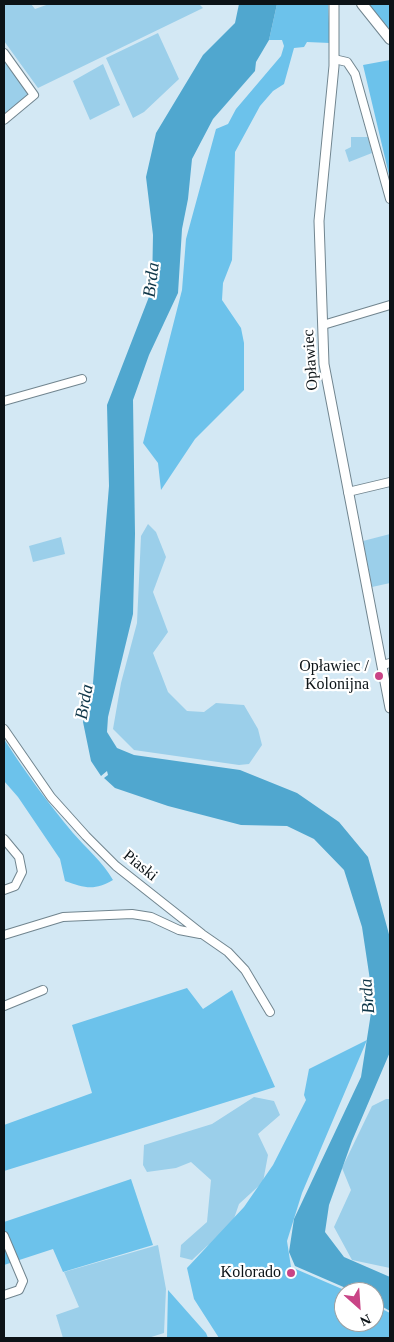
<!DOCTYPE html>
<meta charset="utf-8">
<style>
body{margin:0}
#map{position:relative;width:394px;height:1342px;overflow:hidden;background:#d3e8f4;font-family:Georgia,serif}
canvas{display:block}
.frame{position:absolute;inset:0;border:5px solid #0c1317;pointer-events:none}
.north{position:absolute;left:334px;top:1282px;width:50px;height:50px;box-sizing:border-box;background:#fff;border:1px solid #9ea1a2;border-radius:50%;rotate:154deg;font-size:14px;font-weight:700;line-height:20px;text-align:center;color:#0c1317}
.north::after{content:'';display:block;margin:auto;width:18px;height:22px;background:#c94486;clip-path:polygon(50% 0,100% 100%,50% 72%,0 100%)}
</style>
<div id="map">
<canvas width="394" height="1342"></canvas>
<div class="frame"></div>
<div class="north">N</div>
</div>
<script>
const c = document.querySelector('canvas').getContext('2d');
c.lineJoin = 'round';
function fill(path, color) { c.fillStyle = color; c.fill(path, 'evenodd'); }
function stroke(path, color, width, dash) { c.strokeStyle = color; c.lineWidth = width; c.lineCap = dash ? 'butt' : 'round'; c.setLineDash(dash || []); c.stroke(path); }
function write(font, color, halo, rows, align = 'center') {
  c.font = font + ' Georgia,serif'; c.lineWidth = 4.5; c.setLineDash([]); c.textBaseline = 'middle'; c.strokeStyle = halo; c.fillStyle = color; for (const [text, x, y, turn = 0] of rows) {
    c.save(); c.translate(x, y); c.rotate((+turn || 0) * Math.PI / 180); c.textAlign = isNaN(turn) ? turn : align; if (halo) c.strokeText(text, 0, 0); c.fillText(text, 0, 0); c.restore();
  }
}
fill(new Path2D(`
 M 4,4 L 31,4 L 35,9 L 49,4 L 199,4 L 203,8 L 38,88 L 4,41 Z
 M 158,33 L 179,79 L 144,112 L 133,118 L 106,58 Z
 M 4,60 L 29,95 L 4,115 Z
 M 103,64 L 120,105 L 90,120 L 73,81 Z
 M 351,137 L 368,137 L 372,153 L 349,162 L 345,150 L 351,147 Z
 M 148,524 L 156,532 L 166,557 L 153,592 L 168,632 L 153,653 L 168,692 L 187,711 L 204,712 L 216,703 L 244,705 L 258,729 L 262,745 L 249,764 L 239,765 L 134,750 L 113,729 L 121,683 L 137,623 L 141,536 Z
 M 390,534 L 390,583 L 372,587 L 363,541 Z
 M 61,537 L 65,554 L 33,562 L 29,546 Z
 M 254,1097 L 274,1101 L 280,1115 L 258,1134 L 268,1155 L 263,1182 L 239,1204 L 229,1233 L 207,1246 L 192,1260 L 180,1257 L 181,1245 L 207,1222 L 211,1180 L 191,1162 L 176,1168 L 147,1172 L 143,1165 L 144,1145 L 212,1124 Z
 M 386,1099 L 390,1099 L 390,1268 L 352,1260 L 334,1227 L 351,1190 L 342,1168 L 372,1106 Z
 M 158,1245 L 166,1289 L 164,1333 L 148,1338 L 63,1338 L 56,1315 L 79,1307 L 64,1272 Z`), '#9bcfea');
fill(new Path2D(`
 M 277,4 L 328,4 L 330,43 L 307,42 L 304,47 L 294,48 L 284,84 L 273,91 L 260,106 L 235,152 L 232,260 L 223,283 L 222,300 L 241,328 L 244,343 L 244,390 L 195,439 L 161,490 L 158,463 L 143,443 L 182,290 L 186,239 L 216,129 L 228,124 L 236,109 L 281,56 L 284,46 L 282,40 L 269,40 Z
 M 368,4 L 390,4 L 390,32 Z
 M 390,60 L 390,179 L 363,65 Z
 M 4,739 C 25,772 48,803 73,833 C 86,848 103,862 113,880 C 95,891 84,888 65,881 L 60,859 L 18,797 L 4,781 Z
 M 187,988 L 203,1009 L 232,990 L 275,1087 L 4,1171 L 4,1125 L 92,1093 L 72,1025 Z
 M 367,1040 L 302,1193 L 287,1241 L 291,1267 L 349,1292 L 344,1292 L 344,1322 L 374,1322 L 374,1305 L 390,1313 L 390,1338 L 219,1338 L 194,1299 L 187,1268 L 244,1207 L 273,1165 L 306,1100 L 304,1095 L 309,1069 Z
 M 131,1179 L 153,1245 L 63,1272 L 53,1249 L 4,1265 L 4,1222 Z
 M 168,1290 L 206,1333 L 208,1338 L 167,1338 Z`), '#6cc2eb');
fill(new Path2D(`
 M 239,4 L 277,4 L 269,40 L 256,62 L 255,71 L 213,119 L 192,159 L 188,199 L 182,229 L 178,293 L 149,355 L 133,400 L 135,534 L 133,614 L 108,717 L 107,732 L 117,748 L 134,755 L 240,770 L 297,793 L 339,822 L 368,857 L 390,938 L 390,1052 L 352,1141 L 329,1205 L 325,1232 L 344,1257 L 390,1277 L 390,1311 L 374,1302 L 374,1292 L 355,1292 L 295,1266 L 289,1252 L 294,1219 L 361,1077 L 373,1000 L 362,927 L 344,870 L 314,839 L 287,826 L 241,825 L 168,806 L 115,788 L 104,778 L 108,775 L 107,771 L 101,776 L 91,761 L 83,722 L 93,683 L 109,486 L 107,405 L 152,289 L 153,235 L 146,177 L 156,133 L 203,55 L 235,23 Z`), '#50a7cf');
const minor = new Path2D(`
 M 4,53 L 34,95 L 4,120
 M 334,59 L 347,62 L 355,74 L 390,199
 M 323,325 L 390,305
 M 4,401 L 82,379
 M 348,492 L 390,482
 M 382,665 L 390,663
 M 4,729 L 51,797 L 86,836 L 116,866 L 202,934 L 228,952 L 245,970 L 270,1012
 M 4,839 L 19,857 L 22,872 L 15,886 L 4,890
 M 4,935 L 63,917 L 132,914 L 151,917 L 179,930 L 200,934
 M 4,1006 L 43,990
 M 4,1236 L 23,1281 L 19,1290 L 4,1295`);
const tertiary = new Path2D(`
 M 334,4 L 334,66 L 319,221 L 324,364 L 390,708`);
const secondary = new Path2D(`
 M 362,4 L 390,39`);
stroke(minor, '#71858f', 10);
stroke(tertiary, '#71858f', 11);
stroke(secondary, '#71858f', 12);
stroke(minor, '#fff', 8);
stroke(tertiary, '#fff', 9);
stroke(secondary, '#fff', 10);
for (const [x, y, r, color] of [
 [379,676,5,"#c94486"],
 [291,1273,5,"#c94486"]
]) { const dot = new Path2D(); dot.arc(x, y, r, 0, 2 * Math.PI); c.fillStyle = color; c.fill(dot); stroke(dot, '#fff', 2); }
write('16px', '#0c1317', '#fff', [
 ["Opławiec",311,360,-94],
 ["Piaski",140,866,39]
]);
write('16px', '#0c1317', '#fff', [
 ["Opławiec /",369,667],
 ["Kolonijna",369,685],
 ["Kolorado",281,1273]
], 'right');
write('italic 18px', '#103749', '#fff', [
 ["Brda",152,280,-83],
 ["Brda",85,702,-80],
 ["Brda",368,996,-95]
]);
</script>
